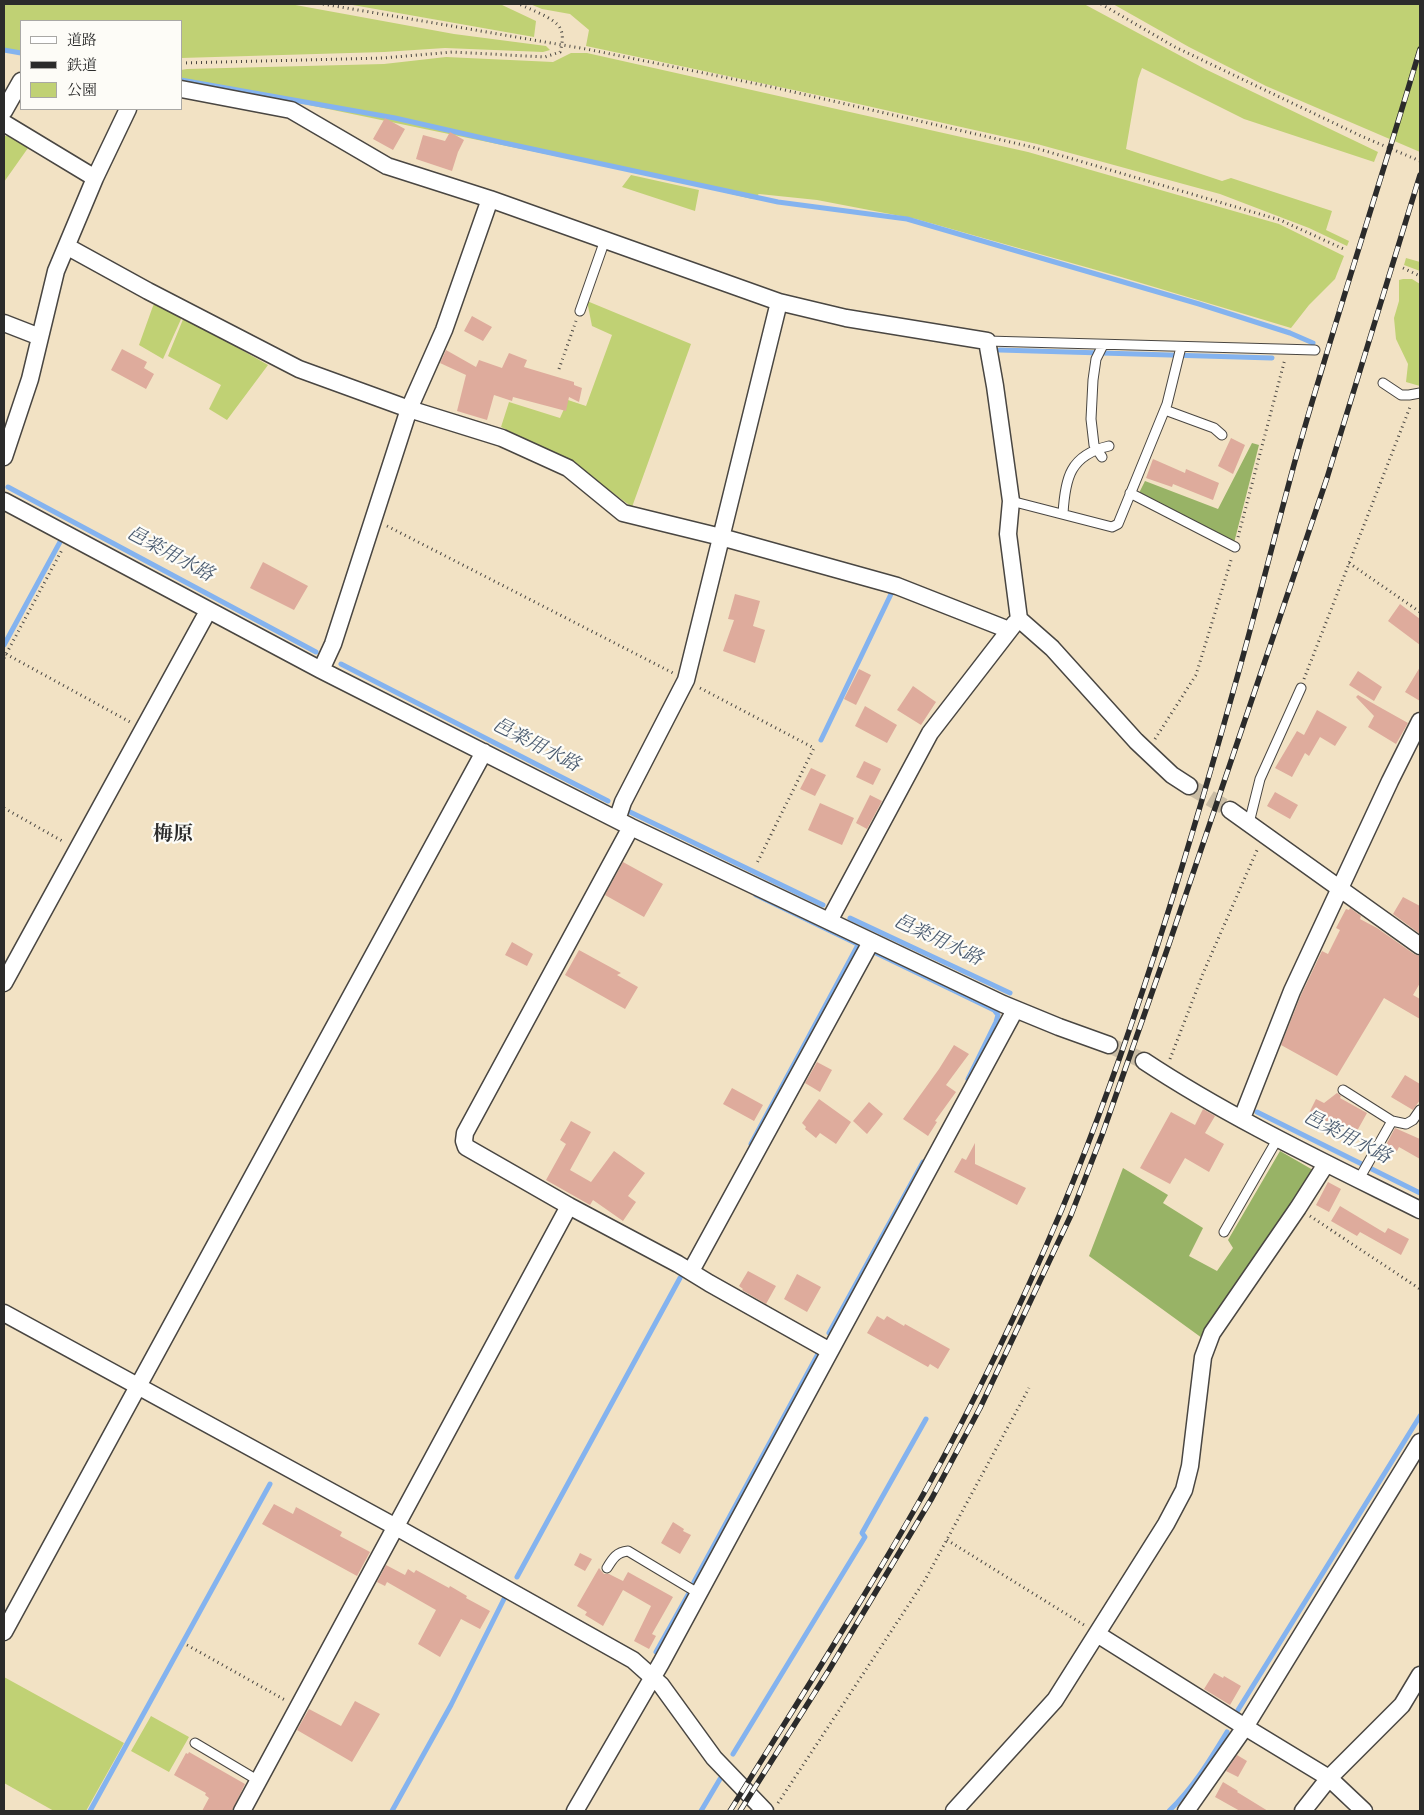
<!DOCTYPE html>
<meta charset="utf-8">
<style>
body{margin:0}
#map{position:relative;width:1424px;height:1815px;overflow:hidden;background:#f2e2c4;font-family:"Sorts Mill Goudy","Noto Serif JP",serif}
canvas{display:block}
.frame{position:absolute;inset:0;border:5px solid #2b2b2b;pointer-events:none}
.legend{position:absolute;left:20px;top:20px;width:162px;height:90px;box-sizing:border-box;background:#fdfcf7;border:1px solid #a9a8a5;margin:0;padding:6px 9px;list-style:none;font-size:15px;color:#2b2b2b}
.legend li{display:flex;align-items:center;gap:10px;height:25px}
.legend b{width:25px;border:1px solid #a9a8a5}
</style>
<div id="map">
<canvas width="1424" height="1815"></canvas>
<div class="frame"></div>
<ul class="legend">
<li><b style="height:6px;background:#fff"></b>道路</li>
<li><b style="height:6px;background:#2b2b2b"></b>鉄道</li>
<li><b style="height:14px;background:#c0d174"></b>公園</li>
</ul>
</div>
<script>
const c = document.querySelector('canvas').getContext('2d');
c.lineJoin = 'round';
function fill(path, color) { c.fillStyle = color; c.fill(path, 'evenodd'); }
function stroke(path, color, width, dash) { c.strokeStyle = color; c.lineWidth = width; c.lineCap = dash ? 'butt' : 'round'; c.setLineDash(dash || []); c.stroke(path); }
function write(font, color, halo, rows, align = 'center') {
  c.font = font + ' "Sorts Mill Goudy","Noto Serif JP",serif'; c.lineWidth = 4.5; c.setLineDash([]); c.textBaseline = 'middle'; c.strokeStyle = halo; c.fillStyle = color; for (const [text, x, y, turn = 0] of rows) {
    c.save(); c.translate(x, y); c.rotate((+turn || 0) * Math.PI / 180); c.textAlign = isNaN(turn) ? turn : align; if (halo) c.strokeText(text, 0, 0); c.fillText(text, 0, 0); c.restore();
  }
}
fill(new Path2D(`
 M 4,4 L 290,4 L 454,34 L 546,46 L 550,50 L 543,52 L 445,48 L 384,52 L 181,58 L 181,21 L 21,21 L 21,53 L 4,50 Z
 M 347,4 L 500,4 L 536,21 L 534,37 Z
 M 530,4 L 1084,4 L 1205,69 L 1378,152 L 1374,162 L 1244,119 L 1142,68 L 1138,79 L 1126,149 L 1222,181 L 1231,178 L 1332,211 L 1326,230 L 1349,241 L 1347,246 L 1309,228 L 1220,194 L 1037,144 L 836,99 L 586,46 L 589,30 L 570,14 L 542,9 Z
 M 1113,4 L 1420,4 L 1420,152 L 1266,86 L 1189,47 Z
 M 571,53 L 587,53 L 1028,152 L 1279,224 L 1344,256 L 1335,279 L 1309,305 L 1291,328 L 1121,277 L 916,219 L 817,200 L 759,194 L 752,199 L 681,182 L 241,91 L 181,80 L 181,70 L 187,69 L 384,64 L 446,57 L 553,62 Z
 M 4,136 L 10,136 L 28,148 L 4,182 Z
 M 631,175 L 699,190 L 695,211 L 622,187 Z
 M 1406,258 L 1420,262 L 1420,271 L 1404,265 Z
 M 1403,279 L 1412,279 L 1420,284 L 1420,386 L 1406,382 L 1408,364 L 1396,339 L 1394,318 L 1399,301 L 1399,280 Z
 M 587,301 L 691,344 L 632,507 L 568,460 L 501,427 L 509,402 L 560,418 L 568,400 L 586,406 L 612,335 L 592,326 Z
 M 156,302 L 182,317 L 163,359 L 139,345 L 153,306 Z
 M 184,317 L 268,365 L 227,420 L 209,409 L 221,385 L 168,356 Z
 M 4,1677 L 124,1743 L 86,1811 L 54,1811 L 4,1783 Z
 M 151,1716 L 189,1737 L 169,1772 L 131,1751 Z`), '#c0d174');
fill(new Path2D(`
 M 1252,443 L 1259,445 L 1234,543 L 1139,493 L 1145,481 L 1218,509 Z
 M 1280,1151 L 1313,1170 L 1202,1338 L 1089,1256 L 1123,1168 L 1168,1195 L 1163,1203 L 1203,1228 L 1189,1256 L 1217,1271 L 1233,1248 L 1228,1240 Z`), '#98b366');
stroke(new Path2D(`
 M 4,50 L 21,53
 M 181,80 L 395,118 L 500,142 L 778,202 L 907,219 L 1199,304 L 1290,333 L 1313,343
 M 1000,350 L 1272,358
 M 8,487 L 316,652
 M 4,645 L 60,542
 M 341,664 L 608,801
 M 821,740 L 892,592
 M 630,812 L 823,905
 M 756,895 L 994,1010 L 998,1015 L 996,1022 L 968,1079
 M 850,918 L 1010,993
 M 1257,1112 L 1420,1193
 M 751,1144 L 858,945
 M 829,1333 L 923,1162
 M 517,1577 L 680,1278
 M 694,1582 L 818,1354
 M 656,1652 L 689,1593
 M 1238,1710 L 1420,1416
 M 733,1754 L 865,1537 L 862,1533 L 926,1419
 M 90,1811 L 270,1484
 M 392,1811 L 451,1705 L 504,1599
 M 701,1811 L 720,1779
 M 1169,1811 C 1193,1788 1210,1760 1227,1732`), '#84b3ef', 5);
fill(new Path2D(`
 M 385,118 L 405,129 L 393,150 L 373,139 Z
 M 450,132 L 464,140 L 458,152 L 452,171 L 416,159 L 423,135 L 445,141 Z
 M 472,316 L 492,327 L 483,341 L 464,331 Z
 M 122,349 L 147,362 L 144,368 L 154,374 L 146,389 L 111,370 Z
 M 446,350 L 476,367 L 479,360 L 502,368 L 509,353 L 527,360 L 524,367 L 574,382 L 574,385 L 582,388 L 579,402 L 569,397 L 566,411 L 513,397 L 512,401 L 494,395 L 487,420 L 457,411 L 466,375 L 440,363 Z
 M 1231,438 L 1245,445 L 1233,474 L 1218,466 Z
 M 1153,459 L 1185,473 L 1186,469 L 1219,483 L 1213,500 L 1173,484 L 1172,487 L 1146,478 Z
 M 263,562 L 308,586 L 294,610 L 250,588 Z
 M 735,594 L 760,601 L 753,626 L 765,630 L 755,663 L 723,651 L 734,620 L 728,619 Z
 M 1400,604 L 1420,619 L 1420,645 L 1388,621 Z
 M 1420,667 L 1420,701 L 1405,692 Z
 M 859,669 L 871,675 L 856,705 L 844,699 Z
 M 1358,671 L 1382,687 L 1374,701 L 1349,685 Z
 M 913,686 L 936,702 L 921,725 L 897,710 Z
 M 1358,695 L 1408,723 L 1396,744 L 1368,727 L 1374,716 L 1356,697 Z
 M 865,706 L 897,725 L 887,743 L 855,726 Z
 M 1317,710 L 1347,727 L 1335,746 L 1320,737 L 1309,756 L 1305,753 L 1292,777 L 1275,768 L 1297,731 L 1304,735 Z
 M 864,761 L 881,769 L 873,785 L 856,777 Z
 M 811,768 L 826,775 L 815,796 L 800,789 Z
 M 1275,792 L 1298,805 L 1290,819 L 1267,806 Z
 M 870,795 L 882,801 L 867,829 L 856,823 Z
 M 820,803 L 854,818 L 842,845 L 808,830 Z
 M 623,862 L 663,884 L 644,917 L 605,895 Z
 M 1403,897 L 1420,906 L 1420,934 L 1393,914 Z
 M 1350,908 L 1361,916 L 1360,919 L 1377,928 L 1414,954 L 1420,956 L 1420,983 L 1413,995 L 1420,999 L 1420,1019 L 1384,998 L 1337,1076 L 1281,1045 L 1301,995 L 1322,951 L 1328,954 L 1340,930 L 1336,928 L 1346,909 L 1349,910 Z
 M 512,942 L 533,954 L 527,966 L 505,955 Z
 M 579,950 L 621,973 L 617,975 L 638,987 L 625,1009 L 565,975 Z
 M 954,1045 L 969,1054 L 946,1085 L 956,1092 L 935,1121 L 937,1122 L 928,1136 L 903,1119 L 939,1069 Z
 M 817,1062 L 832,1070 L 820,1092 L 805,1083 Z
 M 1405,1075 L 1420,1084 L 1420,1100 L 1413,1110 L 1391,1097 Z
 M 732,1088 L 763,1105 L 754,1121 L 723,1104 Z
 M 1337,1093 L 1341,1096 L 1340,1098 L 1367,1113 L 1357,1131 L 1330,1117 L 1327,1122 L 1323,1119 L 1319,1126 L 1306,1119 L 1316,1099 L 1324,1103 Z
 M 819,1099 L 851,1122 L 836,1144 L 820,1133 L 816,1138 L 805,1129 L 806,1127 L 802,1123 Z
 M 869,1102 L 883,1114 L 867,1134 L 853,1121 Z
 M 1203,1109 L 1215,1116 L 1205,1133 L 1224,1144 L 1209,1172 L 1185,1158 L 1170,1184 L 1140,1168 L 1171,1112 L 1195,1125 Z
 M 571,1121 L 591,1132 L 570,1170 L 591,1182 L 614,1151 L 645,1173 L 628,1196 L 636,1202 L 623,1221 L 593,1200 L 590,1205 L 546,1180 L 566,1144 L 560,1140 Z
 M 1395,1128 L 1420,1139 L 1420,1159 L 1399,1147 L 1397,1151 L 1386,1145 Z
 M 975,1143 L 975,1164 L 1026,1188 L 1017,1205 L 954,1172 L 962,1158 L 966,1160 Z
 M 1328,1182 L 1341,1189 L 1329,1212 L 1316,1205 Z
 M 1340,1206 L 1385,1233 L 1388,1228 L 1409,1239 L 1401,1255 L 1360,1232 L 1357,1236 L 1331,1221 Z
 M 748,1271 L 776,1286 L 766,1304 L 742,1290 L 743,1289 L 739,1286 Z
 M 797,1274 L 821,1287 L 807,1312 L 784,1299 Z
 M 877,1316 L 884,1320 L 887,1316 L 904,1326 L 905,1324 L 950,1349 L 938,1369 L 930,1364 L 928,1367 L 867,1333 Z
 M 274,1504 L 293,1514 L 296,1507 L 342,1532 L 340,1536 L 370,1552 L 357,1576 L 262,1524 Z
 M 673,1522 L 684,1529 L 683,1531 L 691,1535 L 680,1554 L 661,1543 Z
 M 580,1553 L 592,1559 L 585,1571 L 574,1565 Z
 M 386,1565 L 405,1575 L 408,1569 L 414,1573 L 416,1570 L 449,1588 L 450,1586 L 467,1596 L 466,1598 L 490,1611 L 480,1629 L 461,1619 L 440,1657 L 418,1644 L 436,1610 L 387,1582 L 385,1586 L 377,1582 Z
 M 599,1568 L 604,1574 L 609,1574 L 623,1581 L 628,1572 L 673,1597 L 652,1634 L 656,1636 L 649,1649 L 634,1641 L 651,1606 L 623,1590 L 603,1626 L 585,1615 L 587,1612 L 577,1606 Z
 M 1214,1673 L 1223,1678 L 1224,1676 L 1241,1686 L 1230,1705 L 1204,1689 Z
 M 355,1701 L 380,1714 L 352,1762 L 297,1730 L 309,1709 L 341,1726 Z
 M 189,1752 L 245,1784 L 232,1811 L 202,1811 L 209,1798 L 205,1795 L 206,1793 L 174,1775 L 186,1753 L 188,1754 Z
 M 1237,1755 L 1247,1761 L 1238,1777 L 1226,1771 Z
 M 1223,1782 L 1238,1791 L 1237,1792 L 1268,1811 L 1240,1811 L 1215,1797 Z`), '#deab9c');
stroke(new Path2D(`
 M 1189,786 L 1230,810
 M 1109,1045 L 1144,1061`), '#cabda5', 16, [16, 8]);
const service = new Path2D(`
 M 580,311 L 605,240
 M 987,341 L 1315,350
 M 1383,383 L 1401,395 L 1409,395 L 1420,393
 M 1165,410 L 1214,428 L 1222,435
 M 1102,457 L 1094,445 L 1091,419 L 1093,380 L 1096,359 L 1103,345
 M 1130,493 L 1235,547
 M 1011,501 L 1112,527 L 1118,524 L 1167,404 L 1181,347
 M 1063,514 C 1065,478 1070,455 1109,446
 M 1249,823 L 1260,779 L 1301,688
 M 1343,1090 L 1392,1121
 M 1359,1179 L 1392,1121 L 1406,1124 L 1413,1120 L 1420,1110
 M 1224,1232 L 1278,1138
 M 607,1568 C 613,1558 617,1552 628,1551 L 698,1593
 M 195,1743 L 259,1781`);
const minor = new Path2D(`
 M 181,89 L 291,110 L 387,166 L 490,199 L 779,302 L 846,318 L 987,341 L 995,386 L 1011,501 L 1008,534 L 1019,619 L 1052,648 L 1136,741 L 1172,775 L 1189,786
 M 4,111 L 21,81
 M 4,123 L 95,178
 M 68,247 L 148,291 L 299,369 L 409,409 L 502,438 L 568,468 L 623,513 L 721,537 L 897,586 L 1009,630
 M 4,323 L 40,337
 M 4,457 L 30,379 L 56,271 L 95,178 L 128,109
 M 4,501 L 321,670 L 631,827 L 1003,1004 L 1059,1027 L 1109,1045
 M 321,670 L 333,644 L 409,409 L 444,330 L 490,199
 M 1230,810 L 1420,946
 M 617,820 L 623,802 L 686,680 L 779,302
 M 631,827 L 465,1133 L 464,1141 L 466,1147 L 569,1206 L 678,1264 L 709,1283 L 830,1351
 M 829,921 L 930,733 L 1015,623
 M 4,983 L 208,611
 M 1144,1061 C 1230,1118 1328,1164 1420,1210
 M 1242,1118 L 1292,991 L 1390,781 L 1420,721
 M 691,1271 L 871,942
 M 4,1313 L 396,1527 L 633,1660 L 661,1685 L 714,1758 L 765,1811
 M 4,1632 L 484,752
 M 1097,1634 L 1245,1727 L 1329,1778 L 1364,1811
 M 242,1811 L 569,1206
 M 575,1811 L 661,1663 L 1015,1010
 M 954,1811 L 1055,1700 L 1166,1524 L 1184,1490 L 1190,1466 L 1203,1357 L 1212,1333 L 1298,1208 L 1326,1164
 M 1186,1811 L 1245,1727 L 1420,1442
 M 1303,1811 L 1329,1778 L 1402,1705 L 1420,1675`);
stroke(service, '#494642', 11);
stroke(minor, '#494642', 19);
stroke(new Path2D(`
 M 323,4 L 586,49 L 772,87 L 1032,147 L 1280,220 L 1346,250
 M 1101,4 L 1175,47 L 1361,136 L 1420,161
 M 181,63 L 383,58 L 453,52 L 545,57 L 560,52 C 562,45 564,35 560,28 C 555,18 529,9 519,4
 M 1403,268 L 1420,276
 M 559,369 L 576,321
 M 387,526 L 673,673
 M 1238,537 L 1285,359
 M 1349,563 L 1420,612
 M 6,654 L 130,722
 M 4,658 L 63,548
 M 1304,679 L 1410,407
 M 700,688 L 814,748 L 756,865
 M 1155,739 L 1196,675 L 1232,557
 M 4,808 L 64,842
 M 1170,1059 L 1204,971 L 1258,848
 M 1310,1216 L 1420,1289
 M 947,1540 L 1084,1625
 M 187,1645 L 285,1700
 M 778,1803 L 925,1580 L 1029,1388`), '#494642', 3, [1, 4]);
stroke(service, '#fff', 9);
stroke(minor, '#fff', 16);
const rail = new Path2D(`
 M 730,1811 C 795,1706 863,1601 924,1493 C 975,1401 1021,1306 1062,1209 C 1131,1042 1184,866 1233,692 C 1255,615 1274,538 1295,461 C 1334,323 1379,187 1420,49
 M 740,1811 L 829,1670 L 932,1498 L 980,1408 L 1071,1215 L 1102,1135 L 1168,947 L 1327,478 L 1420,175`);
stroke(rail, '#2b2b2b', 5.5);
stroke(rail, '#fdfcf7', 4, [11]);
write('italic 19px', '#4a5b70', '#fdfcf7', [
 ["邑楽用水路",169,556,28],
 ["邑楽用水路",535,747,27],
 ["邑楽用水路",937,942,25],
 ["邑楽用水路",1346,1139,27]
]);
write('bold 20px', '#2b2b2b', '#fdfcf7', [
 ["梅原",173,837]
]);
</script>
